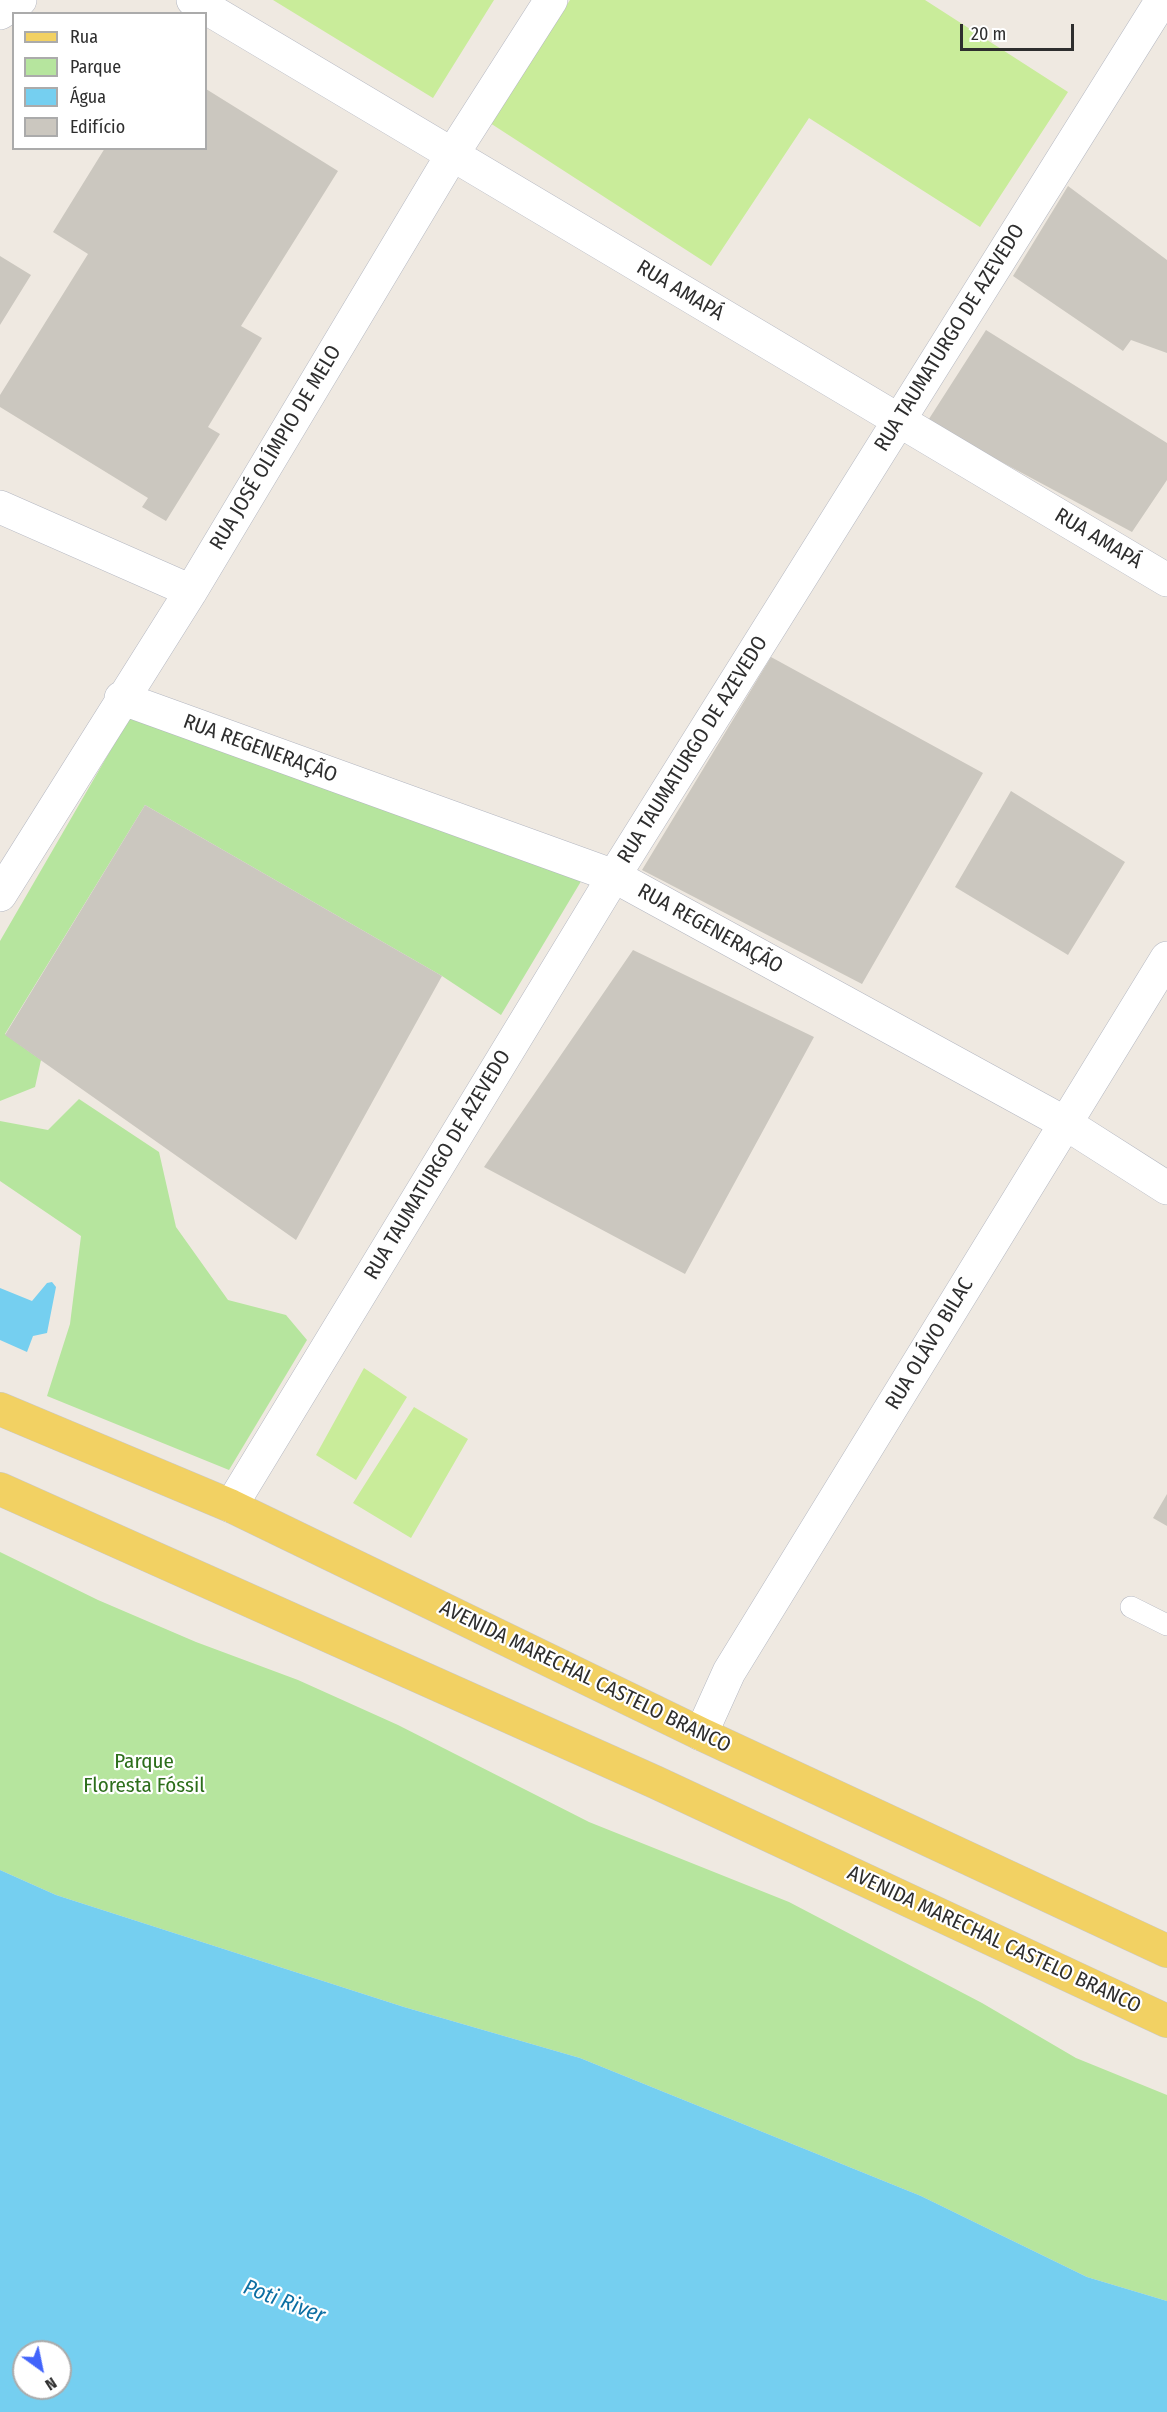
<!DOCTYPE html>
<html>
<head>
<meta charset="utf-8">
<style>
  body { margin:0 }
  #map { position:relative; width:1167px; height:2412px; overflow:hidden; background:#efe9e1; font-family:"Fira Sans Condensed",sans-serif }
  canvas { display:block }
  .legend { position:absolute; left:12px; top:12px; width:195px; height:138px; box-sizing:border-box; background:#fff; border:2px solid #ababab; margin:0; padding:8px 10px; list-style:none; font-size:18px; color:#2e2e2e }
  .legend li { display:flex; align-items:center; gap:12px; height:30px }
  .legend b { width:30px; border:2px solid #ababab }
  .north { position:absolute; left:12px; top:2340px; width:60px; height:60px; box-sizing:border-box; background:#fff; border:2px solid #ababab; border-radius:50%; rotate:147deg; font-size:16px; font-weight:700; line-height:24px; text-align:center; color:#2e2e2e }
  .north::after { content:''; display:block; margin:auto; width:21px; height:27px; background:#4264fb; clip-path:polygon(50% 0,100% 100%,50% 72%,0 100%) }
  .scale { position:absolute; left:960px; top:24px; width:114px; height:27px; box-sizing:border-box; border:3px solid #2e2e2e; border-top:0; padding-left:8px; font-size:18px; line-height:21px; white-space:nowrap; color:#2e2e2e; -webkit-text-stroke:4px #fff; paint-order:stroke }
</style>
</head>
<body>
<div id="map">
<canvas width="1167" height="2412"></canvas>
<ul class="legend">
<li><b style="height:8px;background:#f2d163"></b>Rua</li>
<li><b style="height:16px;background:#b6e59e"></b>Parque</li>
<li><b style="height:16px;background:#75cff0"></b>Água</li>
<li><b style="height:16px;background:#cbc7bf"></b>Edifício</li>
</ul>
<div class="north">N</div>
<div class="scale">20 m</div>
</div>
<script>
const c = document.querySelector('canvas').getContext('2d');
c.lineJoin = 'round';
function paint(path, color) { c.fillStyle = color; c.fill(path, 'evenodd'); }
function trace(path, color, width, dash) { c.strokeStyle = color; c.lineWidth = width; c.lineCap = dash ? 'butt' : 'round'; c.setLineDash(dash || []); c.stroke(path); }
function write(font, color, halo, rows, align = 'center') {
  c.font = font + ' "Fira Sans Condensed",sans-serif'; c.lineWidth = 4.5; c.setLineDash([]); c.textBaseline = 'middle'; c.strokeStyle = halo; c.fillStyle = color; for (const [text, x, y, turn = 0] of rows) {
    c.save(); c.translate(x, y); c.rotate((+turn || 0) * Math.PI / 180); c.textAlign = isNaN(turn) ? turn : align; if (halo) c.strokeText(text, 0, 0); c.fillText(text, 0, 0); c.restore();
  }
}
const green = new Path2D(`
  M131,715l452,163 -82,137 -59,-39 -297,-171 -140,229 36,26 -6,27 -35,14v-160z
  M79,1099l80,53 17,75 52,73 58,15 21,25 -78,130 -182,-74 23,-72 11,-88 -81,-55v-60l48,9z
  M0,1552l98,48 98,42 102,38 100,45 191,97 200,80 193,101 94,55 91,37v206l-80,-24 -166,-81 -341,-138 -176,-51 -348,-112 -56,-25z`);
const pitch = new Path2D(`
  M273,0h221l-61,98z
  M570,0h355l143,92 -88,135 -171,-109 -98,148 -221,-143z
  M364,1368l43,29 -51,83 -40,-25z
  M414,1407l54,32 -57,99 -58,-35z`);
const water = new Path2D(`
  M52,1282l4,5 -9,46 -14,3 -6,16 -27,-12v-52l32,13 15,-18z
  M0,1870l56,25 348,112 176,51 341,138 166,81 80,24v111h-1167zM24,2352h36v36h-36z`);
const building = new Path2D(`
  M206,89l132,82 -97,155 21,12 -54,89 12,7 -54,87 -24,-14 6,-9 -148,-91v-12l88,-141 -35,-22 52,-84h101z
  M1068,186l99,74v93l-36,-13 -8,11 -110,-75z
  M0,256l31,19 -31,50z
  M986,330l181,113v37l-35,52 -205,-110z
  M771,657l212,116 -121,211 -220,-114z
  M1011,791l114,71 -57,93 -113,-68z
  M145,805l297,171 -146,264 -291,-205z
  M633,950l181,87 -129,237 -201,-107z
  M1167,1494v32l-14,-8z`);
const lane = new Path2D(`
  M1131,1607l36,18`);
const street = new Path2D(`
  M193,0l974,580
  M0,13l20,-13
  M0,507l191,84
  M121,698l493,178 451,247 102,65
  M0,895l191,-304 261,-436 99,-155
  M231,1506l383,-630 548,-876`);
const secondary = new Path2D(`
  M701,1734l28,-62 438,-714`);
const primary = new Path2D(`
  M0,1409l231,97 470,228 466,217
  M0,1489l655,293 512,239`);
const streetNames = [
  ["RUA AMAPÁ",680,291,31],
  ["RUA TAUMATURGO DE AZEVEDO",950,338,-58],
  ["RUA JOSÉ OLÍMPIO DE MELO",276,448,-59],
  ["RUA AMAPÁ",1098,539,31],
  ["RUA REGENERAÇÃO",260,749,20],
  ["RUA TAUMATURGO DE AZEVEDO",693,750,-58],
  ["RUA REGENERAÇÃO",710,929,29],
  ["RUA TAUMATURGO DE AZEVEDO",438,1165,-59],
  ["RUA OLÁVO BILAC",930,1344,-59],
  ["AVENIDA MARECHAL CASTELO BRANCO",585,1677,26],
  ["AVENIDA MARECHAL CASTELO BRANCO",994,1940,25]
];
const parkNames = [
  ["Parque",144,1762],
  ["Floresta Fóssil",144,1786]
];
const waterNames = [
  ["Poti River",284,2302,21]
];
paint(green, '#b6e59e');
paint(pitch, '#c9ec9a');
paint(water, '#75cff0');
paint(building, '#cbc7bf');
trace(lane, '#b4b7c1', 22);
trace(street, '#b4b7c1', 34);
trace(secondary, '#b4b7c1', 34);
trace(primary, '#c9c9c9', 34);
trace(lane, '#fff', 21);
trace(street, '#fff', 33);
trace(secondary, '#fff', 33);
trace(primary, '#f2d163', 33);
write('21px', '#2e2e2e', '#fff', streetNames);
write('21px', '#2c6e1b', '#fff', parkNames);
write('italic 22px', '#0d6fa3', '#fff', waterNames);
</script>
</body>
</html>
